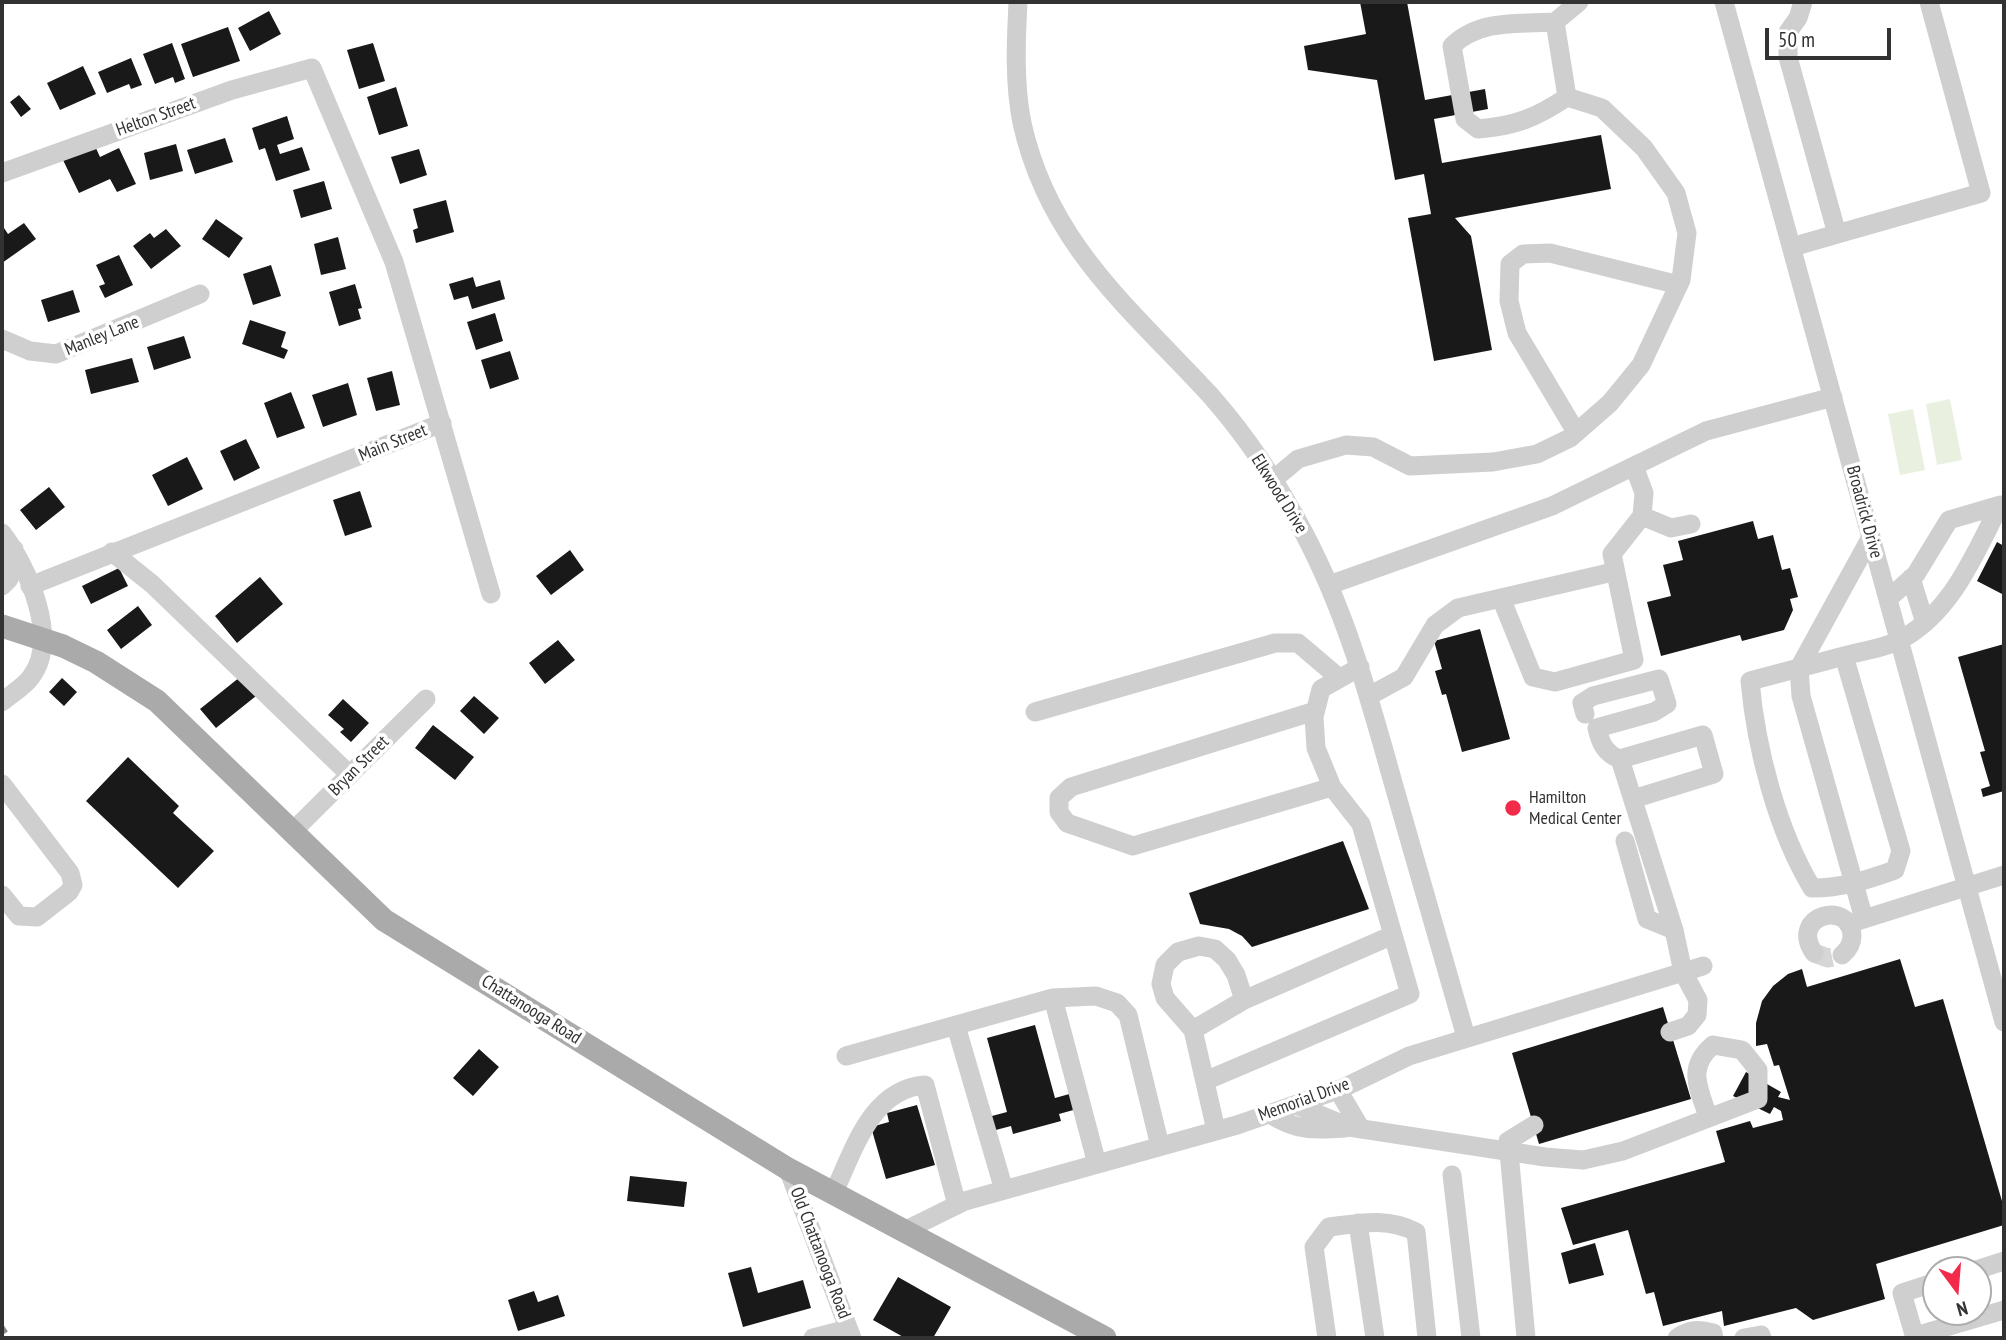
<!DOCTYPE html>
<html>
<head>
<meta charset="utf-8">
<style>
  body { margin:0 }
  #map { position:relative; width:2006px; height:1340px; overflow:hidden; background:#fff; font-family:"PT Sans Narrow",sans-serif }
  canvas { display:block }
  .frame { position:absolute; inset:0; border:4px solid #323232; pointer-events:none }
  .north { position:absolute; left:1922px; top:1256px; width:70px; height:70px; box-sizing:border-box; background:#fff; border:2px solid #adadad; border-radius:50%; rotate:164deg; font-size:19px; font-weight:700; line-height:28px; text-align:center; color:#323232 }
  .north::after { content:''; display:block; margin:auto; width:24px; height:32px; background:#f32b4b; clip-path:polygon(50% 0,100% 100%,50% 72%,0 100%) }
  .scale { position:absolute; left:1765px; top:28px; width:126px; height:32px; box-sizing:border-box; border:4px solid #323232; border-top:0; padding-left:9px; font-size:21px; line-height:24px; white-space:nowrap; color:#323232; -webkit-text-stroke:5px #fff; paint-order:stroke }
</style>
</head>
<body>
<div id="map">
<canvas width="2006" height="1340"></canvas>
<div class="frame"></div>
<div class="north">N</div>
<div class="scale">50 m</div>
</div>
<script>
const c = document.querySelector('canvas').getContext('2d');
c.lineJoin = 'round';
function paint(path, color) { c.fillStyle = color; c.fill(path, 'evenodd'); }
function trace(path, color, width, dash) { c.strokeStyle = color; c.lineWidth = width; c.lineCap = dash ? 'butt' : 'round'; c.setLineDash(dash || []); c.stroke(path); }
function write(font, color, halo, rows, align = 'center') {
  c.font = font + ' "PT Sans Narrow",sans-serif'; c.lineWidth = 7; c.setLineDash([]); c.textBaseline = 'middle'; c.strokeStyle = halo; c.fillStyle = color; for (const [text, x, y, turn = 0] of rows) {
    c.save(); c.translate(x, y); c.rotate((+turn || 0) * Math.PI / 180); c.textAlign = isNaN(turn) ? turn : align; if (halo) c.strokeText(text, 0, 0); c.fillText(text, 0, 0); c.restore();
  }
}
const green = new Path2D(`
  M1950,399l12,61 -25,5 -11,-61z
  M1913,409l12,61 -25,5 -12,-61z`);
const building = new Path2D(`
  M1360,2h47l18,98 60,-11 3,20 -54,10 8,44 159,-28 10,54 -156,29 16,18 21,114 -58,11 -26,-143 23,-4 -7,-40 -29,6 -18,-100 -69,-10 -4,-24 62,-12z
  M269,11l12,23 -31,17 -12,-23z
  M228,27l12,34 -47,16 -12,-33z
  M172,43l13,36 -10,4 -2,-6 -18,7 -12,-30z
  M373,43l12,38 -26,8 -12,-39z
  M131,58l11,27 -11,4 -2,-5 -22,9 -9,-21z
  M83,66l13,28 -36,16 -13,-27z
  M396,87l12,39 -29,9 -12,-38z
  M19,95l12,14 -10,8 -11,-15z
  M287,116l7,23 -17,6 3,9 22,-7 8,23 -34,11 -11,-33 -6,2 -7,-22z
  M225,138l8,24 -38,12 -8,-24z
  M176,144l7,27 -33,9 -6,-27z
  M95,146l5,11 19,-9 17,36 -19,8 -7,-13 -31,14 -16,-33z
  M419,149l8,26 -27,9 -9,-27z
  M324,181l8,28 -31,9 -8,-28z
  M446,200l8,32 -38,11 -3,-13 5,-2 -5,-19z
  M216,219l27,19 -14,20 -27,-19z
  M24,223l12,16 -34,24v-38l6,9z
  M166,229l15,17 -30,23 -18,-23 17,-13 4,5z
  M338,237l8,32 -25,6 -7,-31z
  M119,255l14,30 -28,13 -6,-12 6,-2 -9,-19z
  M271,265l10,31 -28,9 -10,-31z
  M473,277l3,10 24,-7 5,19 -33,10 -4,-13 -14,4 -5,-16z
  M355,284l7,24 -4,1 3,10 -22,7 -10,-34z
  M73,290l7,22 -32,10 -7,-22z
  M495,313l8,28 -27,9 -9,-28z
  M250,320l36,12 -5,15 7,3 -4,9 -42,-15z
  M184,336l7,22 -37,12 -7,-23z
  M510,351l9,28 -29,10 -9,-29z
  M132,358l7,24 -48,12 -6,-24z
  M392,371l8,34 -24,6 -9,-33z
  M348,383l9,32 -34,12 -11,-32z
  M291,392l14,36 -28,10 -13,-35z
  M246,439l14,29 -26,13 -14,-30z
  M187,457l16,32 -35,17 -16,-31z
  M49,487l16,20 -29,23 -16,-20z
  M360,491l12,36 -27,9 -12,-36z
  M1753,521l5,18 15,-4 9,35 8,-2 8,29 -8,2 3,11 -9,20 -42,11 -2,-6 -79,21 -14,-54 24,-6 -8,-31 20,-5 -5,-19z
  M1997,542l7,4v49l-27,-14z
  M570,550l14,20 -33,25 -15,-19z
  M119,568l9,18 -37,18 -9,-18z
  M260,577l23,27 -46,39 -22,-27z
  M138,606l14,19 -31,24 -14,-19z
  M1480,629l30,110 -48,13 -16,-58 -4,1 -7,-24 7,-2 -8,-28z
  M558,640l17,20 -30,24 -16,-21z
  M2004,644v147l-21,6 -2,-8 9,-3 -10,-34 5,-1 -27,-94z
  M240,677l16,19 -40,32 -16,-19z
  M62,678l15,14 -13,14 -15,-14z
  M474,696l25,22 -15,16 -24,-23z
  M343,699l26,24 -18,19 -11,-10 4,-3 -16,-14z
  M433,725l41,32 -19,23 -40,-32z
  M128,757l51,49 -6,7 41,38 -36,37 -92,-87z
  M1343,841l26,68 -117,38 -10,-11 -13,-7 -29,-5 -11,-31z
  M1900,959l15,48 28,-8 61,209v17l-128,39 9,35 -72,21 -17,-12 -72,18 -2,-15 -59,15 -9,-34 -8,2 -18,-64 -55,15 -12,-37 164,-46 -9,-31 34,-10 3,7 30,-8 -2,-9 -7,-4 -4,7 -37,-18 13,-24 35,20 -3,5 12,3 -11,-35 -5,1 -7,-22 -11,2v-23l6,-22 11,-15 15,-12 14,-5 5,18z
  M1663,1007l28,92 -152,45 -27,-91z
  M1035,1025l20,73 18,-5 4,16 -18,5 2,7 -48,13 -2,-8 -19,5 -4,-14 19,-5 -20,-74z
  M479,1049l20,18 -26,29 -20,-18z
  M917,1105l18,60 -49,14 -15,-52 18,-5 -2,-9z
  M630,1176l57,6 -3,25 -57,-6z
  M1595,1243l9,32 -35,9 -8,-31z
  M751,1267l7,26 45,-13 8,28 -68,19 -15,-54z
  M898,1277l53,30 -18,31h-28l-32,-18z
  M534,1291l4,11 20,-7 7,21 -47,15 -10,-31z`);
const minorTunnel = new Path2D(`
  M1814,953l14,5 14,-3`);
const minor = new Path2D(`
  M1018,2c-2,40 -4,81 4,121 27,122 110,187 189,273 36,41 69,91 94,139 42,80 65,165 89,251 24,84 48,168 72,251
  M1724,2l280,1020
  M1555,22c-36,2 -76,-3 -103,24l13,73 13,10c37,-3 58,-11 89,-32
  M2,173l230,-83 80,-22 82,194 97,332
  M1837,234l144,-41 -52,-191
  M1792,247l45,-13 -49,-177v-25l10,-14 5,-16
  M2,339l28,12 26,3 144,-60
  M1576,432l-59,-99 -8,-32 1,-37 13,-10 27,-1 129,32
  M1273,480l25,-21 48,-14 27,2 37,19 83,-4 44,-8 33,-16 40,-35 31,-38 40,-85 6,-47 -11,-40 -32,-45 -42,-40 -35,-11 -12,-75 24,-20
  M1642,516l29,12 20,-4
  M2,533c26,34 58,106 29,144 -7,10 -20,17 -29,25
  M112,552l40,32 198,191
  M1911,578l14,45
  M1329,585l223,-79 82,-40
  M2,586l7,-7 5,-30
  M30,586l412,-163
  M1501,598l32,79 22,5 79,-22 -22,-106 30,-38 2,-23 -10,-27 72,-35 127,-34
  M1844,656c18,-5 42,-8 58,-17 51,-29 72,-84 98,-134l-51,15 -33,54 -28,25
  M1369,696l35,-19 31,-52 23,-17 155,-36
  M1315,711l-244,76 -12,11v14l8,11 66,23 199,-59
  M1035,712l240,-69h23l40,34
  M1585,714l-3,-11 11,-7 66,-17 8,25 -13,8 -57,16c3,14 8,26 23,31l83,-24 11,39 -81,25
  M1620,759l54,171 9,42 15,28 -1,15 -9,11 -18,6
  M2,784l68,89 3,12 -4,7 -32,25 -18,-1 -17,-21
  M292,832l134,-133
  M1625,841l22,78 27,11
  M1864,919l-63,-223 -2,-28 45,-12 57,195 -6,19c-28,10 -53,18 -83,18 -35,-58 -56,-140 -62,-207l49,-13 72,-131
  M1848,924l156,-49
  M1814,953c-26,-38 37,-54 38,-17 0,8 -4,14 -10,19
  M1053,998l44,166
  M1244,1000l149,-65
  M956,1026l48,164
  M1193,1030l51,-30 -8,-25 -9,-15 -12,-11 -16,-3 -21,6 -13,13 -4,19 4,14 28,32 23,100
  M846,1056l207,-58 43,-2 21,7 11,12 32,131
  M1205,1081l205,-87 -49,-170 -29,-37 -16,-39 -2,-31 7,-28 39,-22
  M1338,1090l23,39
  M1296,1105l53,22 196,30 38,3 40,-9 135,-52v-29l-16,-20 -29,-5c-27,23 -14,43 -5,72
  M1270,1114c26,17 44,16 75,14
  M788,1169l64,169
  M1452,1175l19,163
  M834,1192c20,-42 37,-103 91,-107l32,120
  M1358,1223l17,115
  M904,1231l61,-30 272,-76 106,-37 66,-32 294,-90
  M1976,1270l28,-9
  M1915,1336l89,-26
  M813,1338l35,-9
  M1327,1338l-13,-91 15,-20c31,-4 59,-10 87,5l11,106
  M1526,1338l-18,-197 26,-16
  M1677,1338c12,-9 22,-9 36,-5l1,5
  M1744,1338l17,-3 1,3
  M1915,1338l-13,-45 34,-11`);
const major = new Path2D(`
  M2,626l61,20 33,16 61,39 227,219 404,249 317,169`);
const rail = new Path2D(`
  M2,1327l7,11`);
const markers = [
  [1513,808,9,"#f32b4b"]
];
const streetNames = [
  ["Helton Street",156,117,-20],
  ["Manley Lane",102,336,-22],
  ["Main Street",393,443,-22],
  ["Elkwood Drive",1279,494,58],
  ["Broadrick Drive",1864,512,75],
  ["Bryan Street",359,766,-45],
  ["Chattanooga Road",531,1010,32],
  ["Memorial Drive",1304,1100,-20],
  ["Old Chattanooga Road",820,1253,69]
];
const poiNames = [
  ["Hamilton",1529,798],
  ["Medical Center",1529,819]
];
paint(green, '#eaf0e0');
paint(building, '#191919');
trace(minorTunnel, '#d6d6d6', 19, [19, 10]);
trace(minor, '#cfcfcf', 19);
trace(major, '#aaa', 23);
trace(rail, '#878787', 5, [7, 5]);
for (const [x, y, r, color] of markers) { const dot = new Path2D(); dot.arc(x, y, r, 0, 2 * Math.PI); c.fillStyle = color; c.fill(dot); trace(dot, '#fff', 2.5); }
write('18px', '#323232', '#fff', streetNames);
write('18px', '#323232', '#fff', poiNames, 'left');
</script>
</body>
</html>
